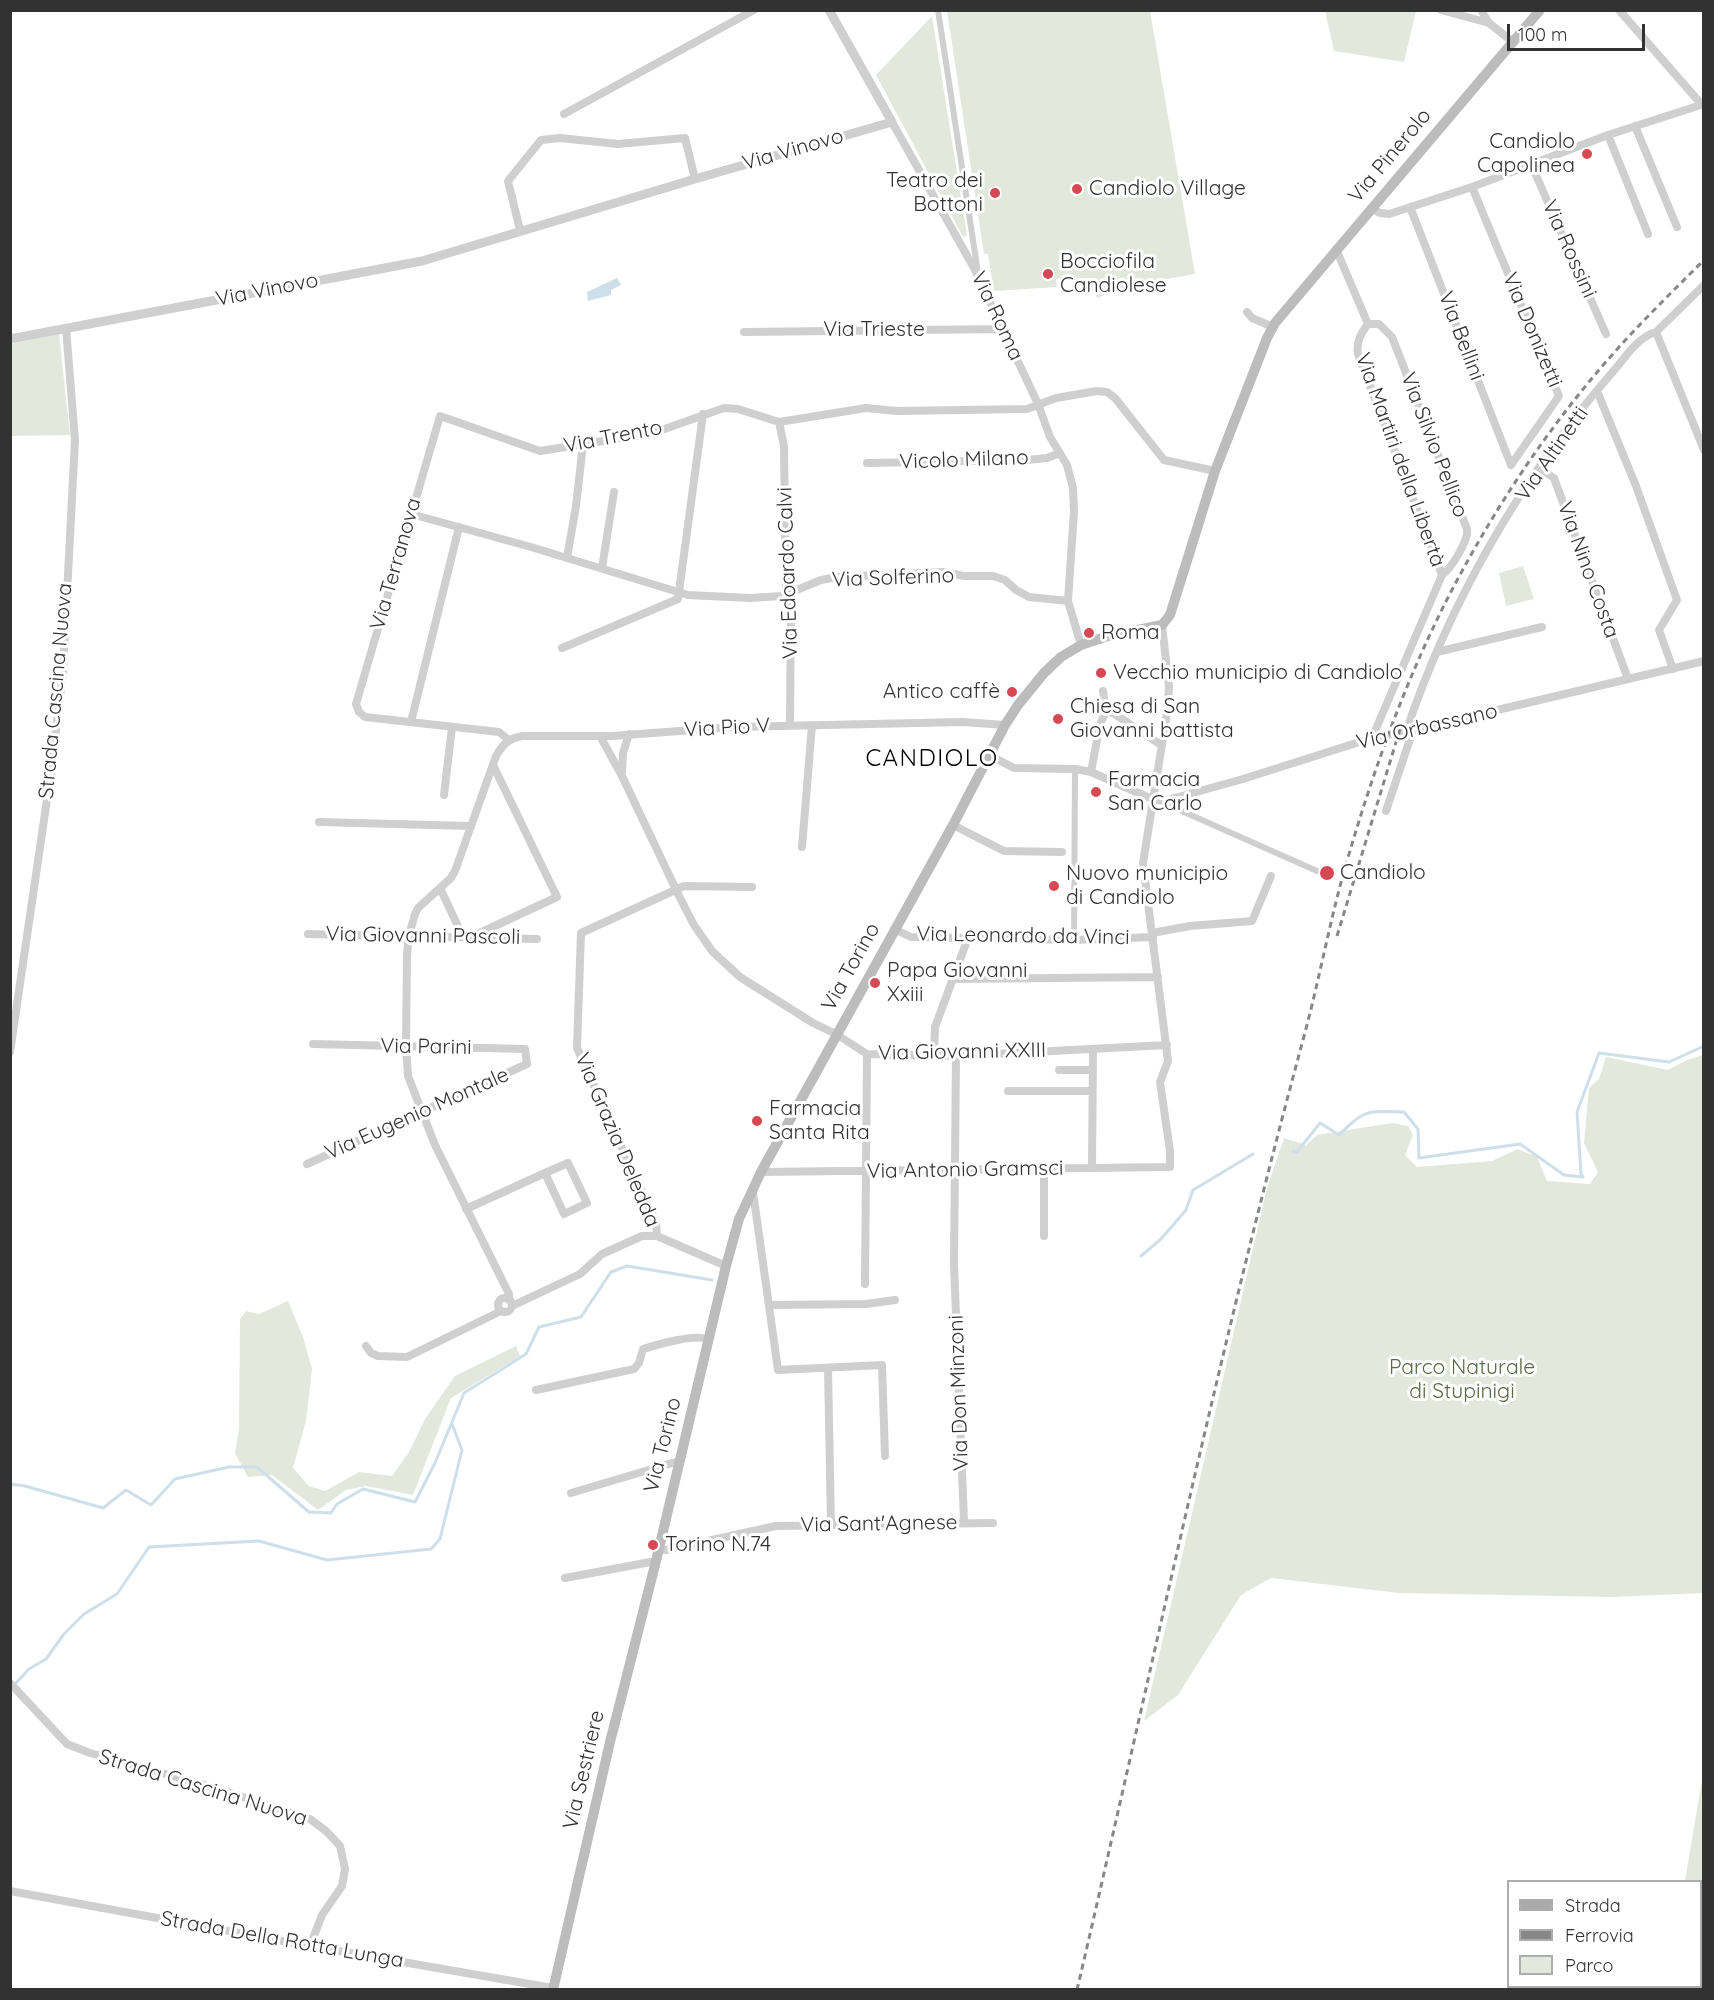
<!DOCTYPE html>
<html>
<head>
<meta charset="utf-8">
<style>
  body { margin:0 }
  #map { position:relative; width:1714px; height:2000px; overflow:hidden; background:#fff; font-family:Quicksand,sans-serif }
  canvas { display:block }
  .frame { position:absolute; inset:0; border:12px solid #323232; pointer-events:none }
  .legend { position:absolute; left:1507px; top:1880px; width:195px; height:108px; box-sizing:border-box; background:#fff; border:2px solid #adadad; margin:0; padding:8px 10px; list-style:none; font-size:18px; color:#323232 }
  .legend li { display:flex; align-items:center; gap:12px; height:30px }
  .legend b { width:30px; border:2px solid #adadad }
  .scale { position:absolute; left:1507px; top:24px; width:138px; height:27px; box-sizing:border-box; border:3px solid #323232; border-top:0; padding-left:8px; font-size:18px; line-height:21px; white-space:nowrap; color:#323232; -webkit-text-stroke:4px #fff; paint-order:stroke }
</style>
</head>
<body>
<div id="map">
<canvas width="1714" height="2000"></canvas>
<div class="frame"></div>
<ul class="legend">
<li><b style="height:8px;background:#aaa"></b>Strada</li>
<li><b style="height:8px;background:#878787"></b>Ferrovia</li>
<li><b style="height:16px;background:#e3e8dd"></b>Parco</li>
</ul>
<div class="scale">100 m</div>
</div>
<script>
const c = document.querySelector('canvas').getContext('2d');
c.lineJoin = 'round';
function paint(path, color) { c.fillStyle = color; c.fill(path, 'evenodd'); }
function trace(path, color, width, dash) { c.strokeStyle = color; c.lineWidth = width; c.lineCap = dash ? 'butt' : 'round'; c.setLineDash(dash || []); c.stroke(path); }
function write(font, color, halo, rows, align = 'center') {
  c.font = font + ' Quicksand,sans-serif'; c.lineWidth = 6; c.setLineDash([]); c.textBaseline = 'middle'; c.strokeStyle = halo; c.fillStyle = color; for (const [text, x, y, turn = 0] of rows) {
    c.save(); c.translate(x, y); c.rotate((+turn || 0) * Math.PI / 180); c.textAlign = isNaN(turn) ? turn : align; if (halo) c.strokeText(text, 0, 0); c.fillText(text, 0, 0); c.restore();
  }
}
const green = new Path2D(`
  M947,11h203l45,263 -67,12 -31,12 -3,-7 -34,-13 -4,1 1,8 -63,4 -6,-37h-4z
  M1325,11h91l-12,51 -70,-11z
  M932,16l35,219 -4,2 -87,-162z
  M59,334l11,101 -59,1 -1,-92z
  M1523,566l11,33 -28,7 -7,-33z
  M1703,1055v538l-90,4 -214,-4 -128,-15 -30,17 -63,100 -34,26 123,-533 17,-50 22,7 11,-10 75,-12 16,3 5,9 -8,20 12,12 75,-6 26,-12 19,8 10,24 43,3 8,-12 -14,-29 5,-55 10,-9 7,-22 62,13 19,-10z
  M288,1301l15,36 9,32 -6,52 -13,47 16,18 16,5 34,-19 33,4 17,-24 16,-33 30,-43 61,-30 4,10 -69,42 -38,97 -47,-9 -20,4 -28,20 -46,-35 -24,2 -13,-24 4,-24 1,-110 6,-8 13,3z
  M1703,1774v215l-36,1 1,-3 32,-1v-104l-15,-1z`);
const water = new Path2D(`
  M617,278l4,7 -10,5v5l-23,6 -1,-9z`);
const stream = new Path2D(`
  M1293,1151l4,1 23,-29 19,12c26,-27 30,-24 65,-23l14,17 1,29 101,-14 44,31 19,2 -2,-3 -4,-62 22,-59 70,9 35,-16
  M1141,1256l20,-17 25,-29 7,-20 60,-36
  M10,1484l15,2 78,22 23,-18 25,15 24,-26 54,-12h28l52,45 22,1 6,-9 26,-15 52,13 20,-39 29,-70 62,-39 13,-27 42,-10 30,-45 16,-6 85,14
  M14,1685l15,-16 17,-10 18,-25 20,-20 33,-20 32,-47 110,-6 68,19 104,-11 9,-10 22,-89 -10,-26`);
const pedestrian = new Path2D(`
  M938,10l40,263
  M1164,801l2,3 151,67
  M1074,940l1,-171`);
const minor = new Path2D(`
  M1441,10l48,13
  M1481,10l8,13 24,19
  M1619,10l83,95
  M564,114l190,-104
  M892,122l82,146 64,136 12,33 17,28 6,23 1,23 -6,90 13,44
  M1635,126l42,101
  M1608,135l40,99
  M1531,164l75,170
  M1472,187l87,209 -48,69
  M1410,207l101,258
  M1371,208l9,5 9,1 83,-27 136,-52 96,-31
  M520,230l-12,-49 33,-41 19,-2 58,6 67,-6 10,41
  M1336,249l32,75
  M1247,312l5,6 21,9
  M1368,324c-7,9 -12,18 -10,30l84,221 -70,163
  M1368,324h11l13,13 75,192c2,11 -16,40 -25,46
  M744,332l259,-3
  M1656,332l48,118
  M1597,391l39,95 41,114 -18,30 14,39
  M779,422l5,24 2,144 5,9 -1,126
  M867,463l160,-3 20,-2 13,-5
  M1539,468l15,10 74,201
  M411,514l120,33 157,48 62,3 32,-2 39,-16 16,-3 106,-5 21,4h29l12,4 11,10 13,7 39,4
  M567,558l9,-52 7,-62
  M602,568l12,-76
  M562,648l116,-49 25,-185
  M1437,652l105,-25
  M1106,712l7,1 48,32
  M411,722l48,-195
  M1406,732c43,-129 115,-254 204,-357 13,-14 27,-38 46,-43l48,-47
  M600,736l22,40 58,122 14,27 18,26 28,26 73,46 23,11 31,20 89,2 211,-11
  M509,740l-10,-8 -134,-15 -6,-5 -3,-8 84,-288 100,35 113,-18 71,-25 14,1 41,13 87,-14 31,3 130,-2 29,-11 41,-7 10,1 8,6 49,62 51,11
  M989,755l25,13 61,1 16,3 61,27 12,2 79,-22 129,-41 41,-8 291,-69
  M622,771l1,-18 6,-19
  M1091,772l9,-48 6,-12 -3,-21
  M444,795l8,-68
  M1386,811l27,-81
  M319,822l151,4
  M953,825l51,26 58,1
  M802,847l10,-122
  M440,888l23,49
  M894,929l17,8 163,3 79,-3
  M1152,933l38,-7 62,-5 19,-45
  M308,934l229,5
  M471,937l86,-40 -64,-132
  M952,979l206,-2
  M10,1052l41,-280 12,-101 12,-231 -9,-112
  M934,1055l1,-28 33,-89
  M956,1056l-2,208 10,258
  M1059,1070h34
  M1008,1091h84
  M568,1163l19,40 -23,11 -19,-41z
  M307,1164l220,-100 -2,-15 -212,-5
  M1092,1168l1,-119
  M1044,1169v67
  M761,1172l409,-5v-16l-10,-69 8,-21 -25,-198 24,-150 2,-26 -7,-62
  M753,1192l25,178 104,-5 3,91
  M466,1209l79,-36
  M657,1236l-1,-13 -79,-175 4,-115 103,-47 68,1
  M865,1284l2,-230
  M498 1305a7 7 0 1 1 14 0a7 7 0 1 1-14 0Z
  M509,1300v-6l-74,-149 -27,-69 -2,-30 1,-92 2,-19 6,-21 3,-6 33,-30 4,-7 41,-115c7,-12 13,-18 27,-20h89l122,-9 229,-5 42,3
  M769,1305l97,-1 29,-4
  M512,1306l68,-32 22,-20 40,-18h15l69,30
  M366,1346l5,7 7,3 29,1 90,-44 3,-3
  M828,1368l3,156
  M536,1390l98,-21 5,-6 4,-14c17,-5 50,-15 66,-10
  M571,1493l108,-32
  M659,1549l7,1 110,-24 217,-3
  M565,1578l91,-17
  M10,1683l57,61 23,9 122,34 98,32 16,12 14,15 5,23 -3,17 -20,29 -12,31
  M10,1891l300,55 243,42`);
const tertiary = new Path2D(`
  M10,339l412,-78 273,-82 197,-57 -63,-112`);
const secondary = new Path2D(`
  M553,1990l57,-248 46,-181 70,-295 13,-47 22,-47 192,-347 52,-100 13,-20 26,-32 17,-16 20,-12 27,-9 54,-11 8,-10 45,-144 52,-133 8,-15 265,-313`);
const primary = new Path2D(`
  M1700,1906l4,-18
  M1686,1990v-4`);
const rail = new Path2D(`
  M1337,936l63,-207
  M1077,1990c74,-317 141,-636 226,-950 15,-55 25,-110 40,-165 28,-99 63,-198 111,-289 44,-83 96,-161 158,-231 29,-33 61,-64 92,-95`);
const markers = [
  [1587,154,6,"#d54955"],
  [1077,189,6,"#d54955"],
  [995,193,6,"#d54955"],
  [1048,274,6,"#d54955"],
  [1089,633,6,"#d54955"],
  [1101,673,6,"#d54955"],
  [1012,692,6,"#d54955"],
  [1058,719,6,"#d54955"],
  [1096,792,6,"#d54955"],
  [1327,873,8,"#d54955"],
  [1054,886,6,"#d54955"],
  [875,983,6,"#d54955"],
  [757,1121,6,"#d54955"],
  [653,1545,6,"#d54955"]
];
const poiNames = [
  ["Candiolo",1575,142,"right"],
  ["Capolinea",1575,166,"right"],
  ["Teatro dei",983,181,"right"],
  ["Bottoni",983,205,"right"],
  ["Candiolo Village",1089,189],
  ["Bocciofila",1060,262],
  ["Candiolese",1060,286],
  ["Roma",1101,633],
  ["Vecchio municipio di Candiolo",1113,673],
  ["Antico caffè",1000,692,"right"],
  ["Chiesa di San",1070,707],
  ["Giovanni battista",1070,731],
  ["Farmacia",1108,780],
  ["San Carlo",1108,804],
  ["Candiolo",1340,873],
  ["Nuovo municipio",1066,874],
  ["di Candiolo",1066,898],
  ["Papa Giovanni",887,971],
  ["Xxiii",887,995],
  ["Farmacia",769,1109],
  ["Santa Rita",769,1133],
  ["Torino N.74",665,1545]
];
const streetNames = [
  ["Via Vinovo",793,150,-16],
  ["Via Pinerolo",1390,156,-50],
  ["Via Rossini",1569,249,66],
  ["Via Vinovo",267,290,-11],
  ["Via Roma",997,316,65],
  ["Via Trieste",874,330],
  ["Via Donizetti",1532,330,67],
  ["Via Bellini",1461,336,69],
  ["Via Trento",613,437,-11],
  ["Via Silvio Pellico",1434,445,69],
  ["Via Altinetti",1552,454,-55],
  ["Vicolo Milano",964,460,-2],
  ["Via Martiri della Libertà",1400,460,70],
  ["Via Terranova",396,564,-74],
  ["Via Nino Costa",1588,570,70],
  ["Via Edoardo Calvi",788,573,-92],
  ["Via Solferino",893,578,-2],
  ["Strada Cascina Nuova",56,691,-85],
  ["Via Orbassano",1427,727,-13],
  ["Via Pio V",727,728,-3],
  ["Via Giovanni Pascoli",423,936,1],
  ["Via Leonardo da Vinci",1023,936,1],
  ["Via Torino",851,967,-61],
  ["Via Parini",426,1047,1],
  ["Via Giovanni XXIII",962,1052,-1],
  ["Via Eugenio Montale",417,1114,-24],
  ["Via Grazia Deledda",617,1140,67],
  ["Via Antonio Gramsci",965,1170,-1],
  ["Via Don Minzoni",959,1393,-92],
  ["Via Torino",663,1445,-76],
  ["Via Sant'Agnese",879,1524,-1],
  ["Via Sestriere",584,1770,-77],
  ["Strada Cascina Nuova",203,1788,17],
  ["Strada Della Rotta Lunga",282,1940,10]
];
const parkNames = [
  ["Parco Naturale",1462,1368],
  ["di Stupinigi",1462,1392]
];
const quarterNames = [
  ["CANDIOLO",932,759]
];
paint(green, '#e3e8dd');
paint(water, '#cedfe9');
trace(stream, '#cedfe9', 3);
trace(pedestrian, '#cfcfcf', 6);
trace(minor, '#cfcfcf', 8);
trace(tertiary, '#cfcfcf', 9);
trace(secondary, '#bcbcbc', 10);
trace(primary, '#aaa', 12);
trace(rail, '#878787', 3, [6, 4.5]);
for (const [x, y, r, color] of markers) { const dot = new Path2D(); dot.arc(x, y, r, 0, 2 * Math.PI); c.fillStyle = color; c.fill(dot); trace(dot, '#fff', 2); }
write('21px', '#323232', '#fff', poiNames, 'left');
write('21px', '#323232', '#fff', streetNames);
write('21px', '#566b43', '#fff', parkNames);
c.letterSpacing = '1.5px';
write('24px', '#000', '#fff', quarterNames);
c.letterSpacing = '0px';
</script>
</body>
</html>
